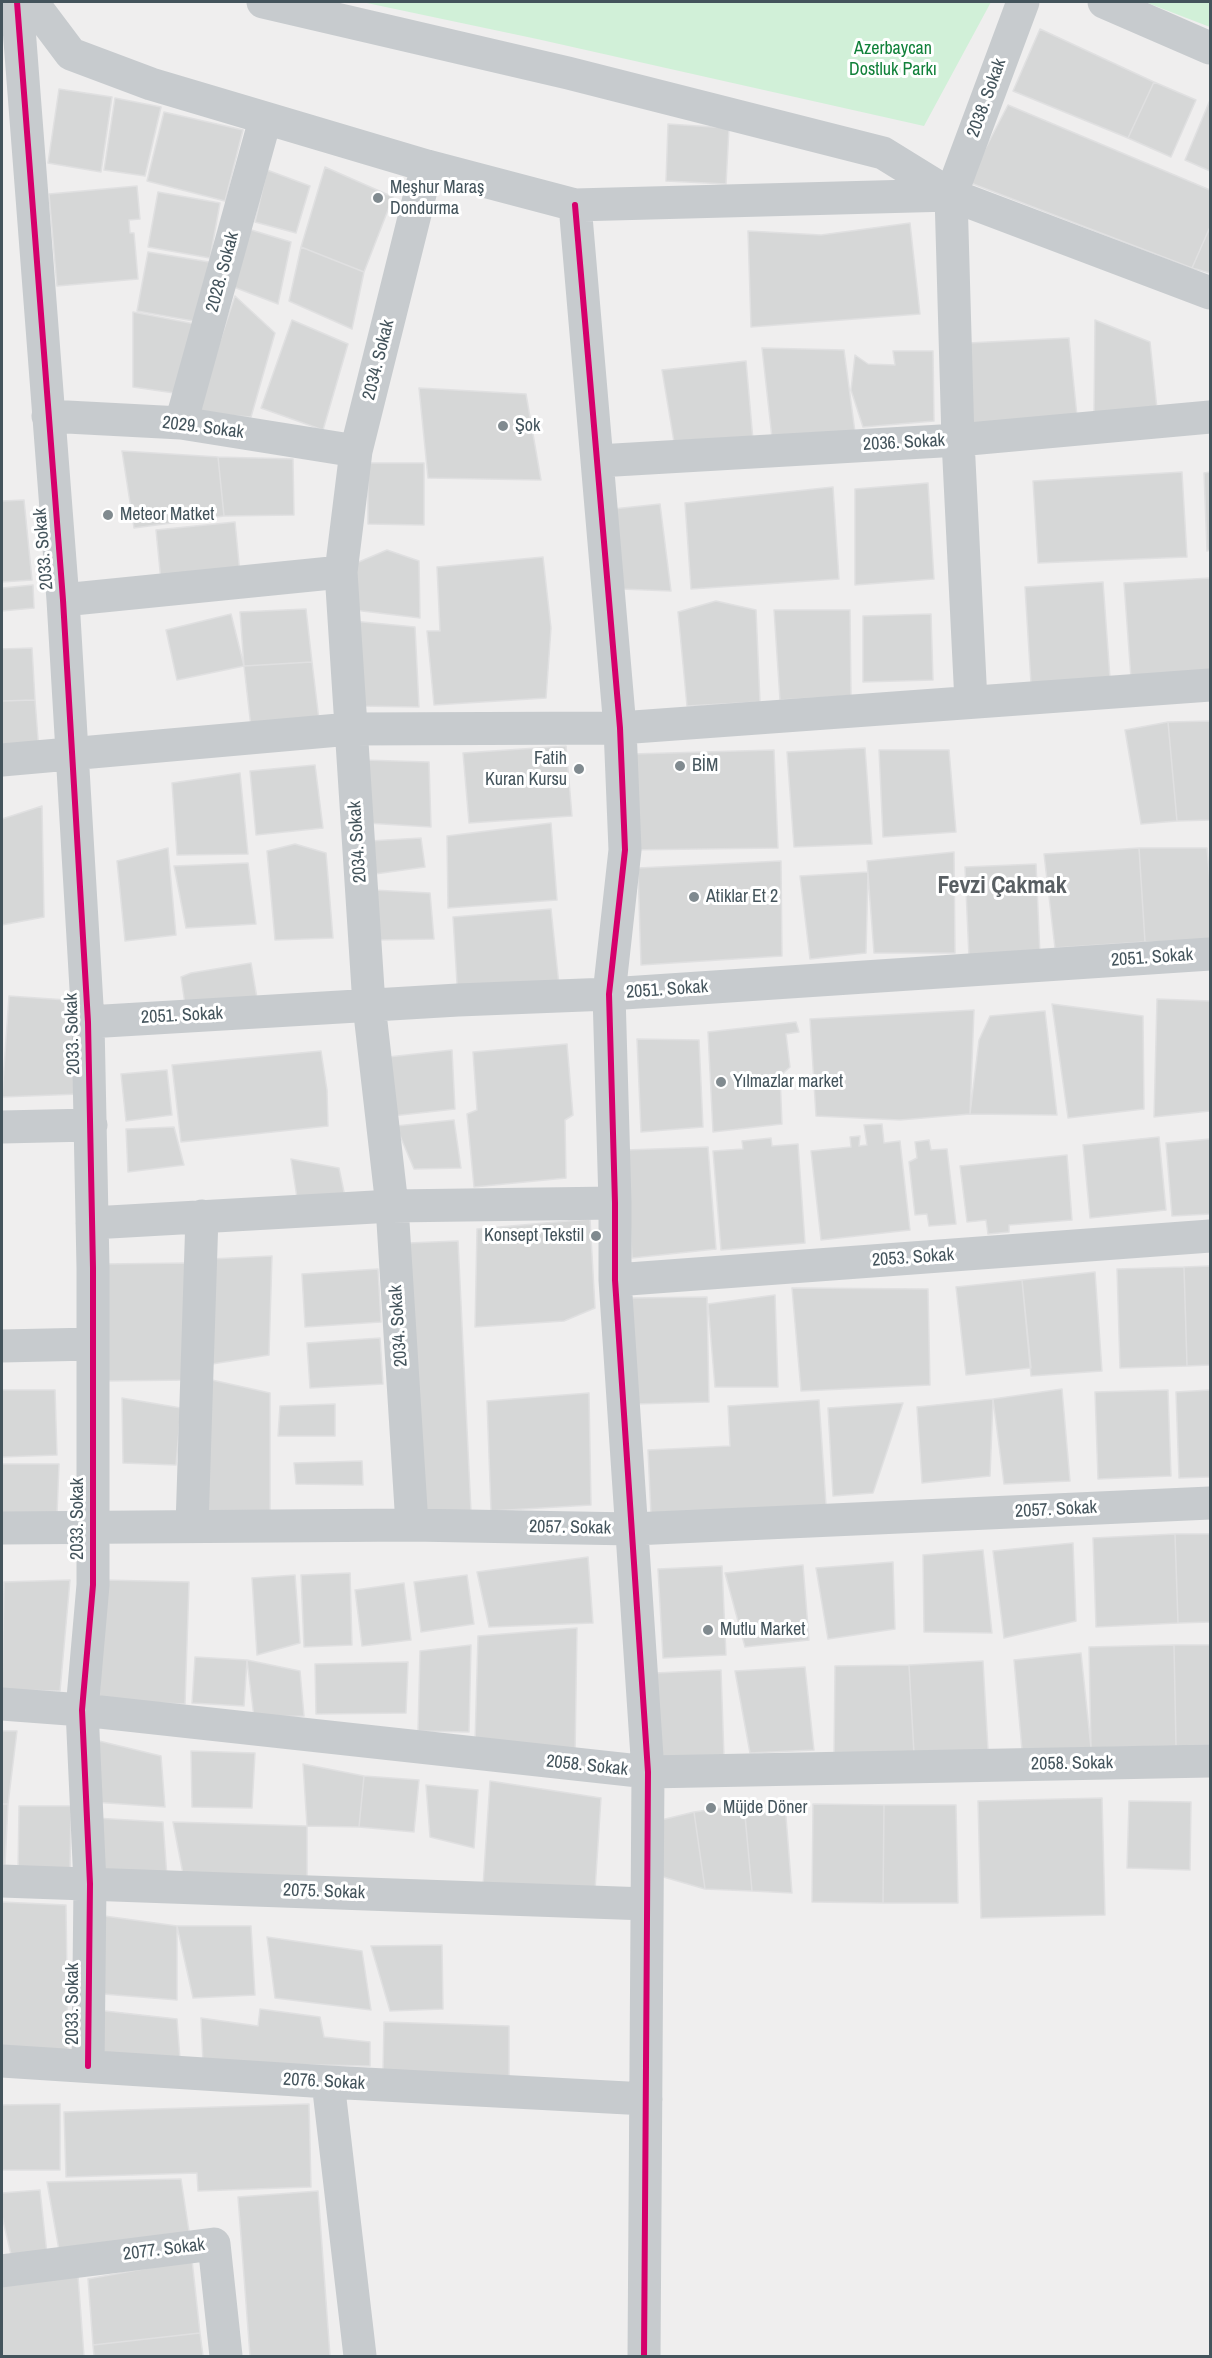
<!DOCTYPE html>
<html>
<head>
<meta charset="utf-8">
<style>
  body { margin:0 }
  #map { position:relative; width:1212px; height:2358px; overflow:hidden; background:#efeeee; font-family:"Archivo Narrow",sans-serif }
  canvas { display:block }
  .frame { position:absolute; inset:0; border:3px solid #44545c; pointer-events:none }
</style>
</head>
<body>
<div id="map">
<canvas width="1212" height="2358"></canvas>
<div class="frame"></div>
</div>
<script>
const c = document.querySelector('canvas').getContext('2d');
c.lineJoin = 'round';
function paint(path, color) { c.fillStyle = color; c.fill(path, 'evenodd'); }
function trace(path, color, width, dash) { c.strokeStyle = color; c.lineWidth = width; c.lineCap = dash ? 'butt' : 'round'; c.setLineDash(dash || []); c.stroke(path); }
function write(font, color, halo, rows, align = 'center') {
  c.font = font + ' "Archivo Narrow",sans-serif'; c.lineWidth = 6; c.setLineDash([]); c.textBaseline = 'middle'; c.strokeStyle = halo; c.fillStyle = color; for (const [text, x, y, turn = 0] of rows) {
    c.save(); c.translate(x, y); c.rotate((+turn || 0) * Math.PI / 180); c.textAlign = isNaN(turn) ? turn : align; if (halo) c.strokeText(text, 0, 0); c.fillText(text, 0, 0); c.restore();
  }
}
const green = new Path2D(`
  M362,2h629l-67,124 -387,-87z
  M1145,2h65v25z`);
const building = new Path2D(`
  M1040,29l114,53 -26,56 -115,-47z
  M1154,82l42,18 -25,57 -43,-19z
  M59,89l53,8 -11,75 -53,-9z
  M115,98l46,9 -16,69 -41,-6z
  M1210,100v71l-25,-11z
  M1008,105l202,85v37l-18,41 -224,-86z
  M164,112l79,18 -18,71 -78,-20z
  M668,124l61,4 -3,56 -60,-3z
  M325,167l68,30 -29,75 -63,-25z
  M267,170l43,16 -14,47 -41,-11z
  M137,186l3,33 -11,1 1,13h4l4,46 -81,7 -8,-92z
  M158,192l62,11 -10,55 -62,-11z
  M910,223l10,91 -169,13 -3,-96 73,4z
  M1210,227v46l-18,-5z
  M248,229l43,13 -13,62 -47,-18z
  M301,247l63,25 -12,57 -63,-28z
  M148,252l61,10 -10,60 -62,-11z
  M235,296l40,37 -24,84 -55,-4z
  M133,312l62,12 -14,70 -48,-7z
  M292,320l56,24 -25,86 -62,-22z
  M1095,320l55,22 7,67 -63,5z
  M1069,338l8,78 -106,10 -3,-83z
  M762,348l82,2 11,82 -83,6z
  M893,351h40l1,70 -71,6 -12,-37 4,-35 13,9 27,1z
  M746,361l7,79 -78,8 -13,-78z
  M419,388l107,6 15,86 -113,-2z
  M122,451l96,6 6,59 -90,12z
  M218,457l75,2 1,56 -70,1z
  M368,463h56v62l-56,-1z
  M1182,472l5,85 -149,6 -5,-82z
  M1210,472v78l-3,1 -3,-78z
  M928,483l6,96 -79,6v-96z
  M833,487l6,92 -148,10 -6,-86z
  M24,500l8,80 -30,2v-81z
  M660,504l11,87 -50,-2 -8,-80z
  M235,522l5,52 -79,7 -5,-51z
  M387,550l32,11 1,57 -66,-8v-46z
  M543,557l8,71 -5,70 -112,7 -7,-74h13l-3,-64z
  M1210,578v94l-79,6 -7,-95z
  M1103,582l7,96 -79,6 -6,-97z
  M33,585l1,23 -32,3v-23z
  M716,601l40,9 4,92 -73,4 -9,-94z
  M306,609l6,53 -68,4 -4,-54z
  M774,610h76l1,86 -71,4z
  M231,614l13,52 -67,14 -11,-50z
  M931,614l2,66 -70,2v-66z
  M352,621l63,6 4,80 -58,-1z
  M32,648l3,52 -33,1v-52z
  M312,662l7,58 -68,7 -7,-61z
  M35,700l4,52h-37v-51z
  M1210,721v99l-33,1 -9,-99z
  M1168,722l9,99 -36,3 -16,-94z
  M566,746l6,70 -103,7 -6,-70z
  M865,748l7,96 -78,3 -7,-95z
  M774,750l4,98 -153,2 7,-96z
  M879,750h70l7,82 -73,5z
  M363,760l66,2 2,65 -64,-4z
  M315,765l8,63 -67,7 -6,-64z
  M240,773l8,81 -71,1 -5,-72z
  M42,806l2,111 -42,8v-106z
  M551,823l6,77 -109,8 -1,-72z
  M421,838l4,29 -50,7 -6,-33z
  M295,844l31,9 7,85 -58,2 -8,-89z
  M168,848l8,87 -51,6 -8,-80z
  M1139,848h68l3,34v59l-65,1z
  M1139,848l6,94 -90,6 -11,-94z
  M954,852l1,101h-81l-7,-92z
  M781,861l1,95 -141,9 -3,-97z
  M248,863l8,61 -70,4 -12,-62z
  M1036,864l4,91 -71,3 -4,-91z
  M868,872l-2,81 -56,6 -10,-83z
  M373,890l57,3 4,46 -58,1z
  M551,909l8,76 -101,15 -5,-83z
  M251,963l7,41 -72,7 -5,-34 10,-4z
  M9,996l72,5 -1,93 -78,3z
  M1157,999l53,2v110l-56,6z
  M1052,1004l91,12 1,93 -76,9z
  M974,1010l-4,104 -70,6 -84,-4 -6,-97z
  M1045,1011l12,104 -87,-1 9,-74 11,-24z
  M796,1022l3,10 -13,2 4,33 -10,9 2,48 -69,8 -5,-100z
  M637,1039l62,1 4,87 -62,5z
  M567,1044l6,71 -8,5 1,58 -92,9 -7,-73 10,-4 -4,-58z
  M452,1050l3,59 -63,7 -4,-59z
  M321,1051l6,39 1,36 -147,16 -9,-77z
  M167,1070l5,45 -46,6 -5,-47z
  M454,1120l7,48 -47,1 -18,-43z
  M882,1124l2,19 16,-2 10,89 -89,10 -10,-89 40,-4 -1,-10 10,-1 -1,10 8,-1 -3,-20z
  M174,1127l10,38 -56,7 -2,-43z
  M1159,1137l7,73 -76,8 -7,-73z
  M771,1138l1,8 26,-2 7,99 -84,7 -8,-99 30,-2 -1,-8z
  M1210,1139v75l-38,2 -6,-73z
  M929,1140l2,10 16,-1 9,75 -27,2 -2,-12 -12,1 -6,-53 8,-4 -2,-16z
  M708,1147l8,102 -84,9 -6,-108z
  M1067,1155l5,65 -63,5v7l-21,2 -2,-14 -19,2 -7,-56z
  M291,1159l48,9 6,29 -47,7z
  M590,1219l5,89 -31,13 -89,6 2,-98z
  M458,1241l13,271 -49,3 -14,-272z
  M272,1256l-3,99 -57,9 -2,-105z
  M190,1263l1,117 -87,1 -1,-117z
  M1210,1266v99l-23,1 -3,-99z
  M1184,1267l3,99 -67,2 -3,-99z
  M378,1269l3,53 -76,5 -3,-53z
  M1095,1272l7,99 -71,5 -9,-96z
  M1022,1280l9,88 -65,7 -10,-88z
  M792,1288l136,1 2,96 -129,6z
  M775,1295l3,92h-63l-7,-83z
  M707,1297l2,105 -75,2 -2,-106z
  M380,1338l3,46 -73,4 -3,-45z
  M212,1380l58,13v122l-68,1z
  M1062,1389l8,92 -66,3 -11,-85z
  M2,1390h53l2,65 -55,2z
  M1168,1390l3,86 -73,3 -3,-87z
  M1210,1390v87l-31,1 -3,-86z
  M589,1393l2,112 -100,6 -4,-110z
  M122,1398l59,10 -5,57 -53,-2z
  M993,1399l-3,77 -68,7 -5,-76z
  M819,1400l7,105 -175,10 -3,-65 82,-4 -2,-40z
  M903,1403l-30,90 -40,3 -5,-88z
  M335,1404v32h-57l2,-30z
  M362,1461l1,24 -67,-1 -2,-21z
  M2,1464h57l-2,50 -55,2z
  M1175,1534h35v88l-32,1z
  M1175,1534l3,89 -82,4 -3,-89z
  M1073,1543l3,78 -72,17 -11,-87z
  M983,1550l9,83 -68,-1 -1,-77z
  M588,1557l5,66 -104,4 -12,-55z
  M893,1562l2,67 -67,10 -12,-71z
  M803,1565l6,75 -64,7 -20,-74z
  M722,1566l4,89 -63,3 -5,-89z
  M350,1573l2,72 -48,2 -3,-72z
  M295,1575l5,68 -43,12 -5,-77z
  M467,1575l7,49 -53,8 -7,-50z
  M70,1580l-10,111 -58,-1 2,-108z
  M104,1580l85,2 -4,122 -86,-3z
  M404,1583l7,57 -49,6 -7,-56z
  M577,1628l-2,127 -100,-13 3,-106z
  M471,1645l-2,87 -51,-1 2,-80z
  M1174,1645h36v100l-34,1z
  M1174,1645l2,101 -85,2 -2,-101z
  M1081,1653l10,95 -69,2 -8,-90z
  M195,1657l52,3 -3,46 -52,-3z
  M247,1660l53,11 4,45 -50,1z
  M983,1661l5,89 -74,4 -5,-89z
  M408,1662l-2,51 -90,1 -1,-50z
  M909,1665l5,89 -80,3 1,-91z
  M805,1667l9,83 -64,3 -15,-82z
  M721,1670l3,87 -66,2 -3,-86z
  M2,1731h15l-9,73h-6z
  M95,1740l66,16 4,51 -72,-5z
  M191,1751l64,2 -3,55 -60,-1z
  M303,1764l61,12 -5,51 -52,-1z
  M364,1776l55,4 -5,52 -55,-5z
  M490,1781l111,17 -6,92 -112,-4z
  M426,1785l52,5 -4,58 -44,-11z
  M1102,1798l3,117 -124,3 -3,-117z
  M1129,1801l62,1 -1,68 -63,-2z
  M2,1804h6l-3,61h-3z
  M785,1804l7,89 -40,-2 -8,-86z
  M813,1804l71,1 -1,98 -71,-1z
  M744,1805l8,86 -47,-2 -11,-77z
  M884,1805h72l2,98h-75z
  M19,1806h52l-1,66 -52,-1z
  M694,1812l11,77 -45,-13 1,-56z
  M95,1818l68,4 4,55 -73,-5z
  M173,1822l134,4v53h-123z
  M2,1902l64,3 2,147 -66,-5z
  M90,1914l87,12v74l-86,-7z
  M177,1926h74l4,69 -62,3z
  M267,1937l95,14 9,59 -96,-12z
  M442,1945l1,64 -53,2 -19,-65z
  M260,2009l60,8 4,20 46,5v24l-167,-3 -2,-45 57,8z
  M96,2010l81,9 3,40 -88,-4z
  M384,2022l125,4v65l-126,-20z
  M60,2104v66h-58v-65z
  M309,2104l2,83 -113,4 -1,-18 -131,4 -2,-65z
  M181,2179l9,59 -131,12 -12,-68z
  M40,2190l7,64 -35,5 -10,-43v-23z
  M318,2191l12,165h-80l-12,-159z
  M192,2260l8,73 -107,12 -5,-66z
  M78,2276l6,80h-82v-70z
  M200,2333l3,23h-109l-1,-11z`);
const minor = new Path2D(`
  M17,2l46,598 25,422 5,246v317l-11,125 8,174 -2,182
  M32,2l39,52 80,30 276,82 148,39 376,-10 259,98
  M263,2l305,71 315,80 68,42 7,245 13,262
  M1104,2l106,46
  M951,195l72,-193
  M575,205l45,523 5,122 -16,144 6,209v77l33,492 -4,584
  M48,416l133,7 175,28
  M181,423l84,-303
  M598,461l360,-21 252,-23
  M63,600l278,-28
  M2,760l348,-31 270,-1 590,-43
  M88,1022l370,-22 151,-6 601,-40
  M2,1127l89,-2
  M92,1223l300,-17 223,-3
  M615,1280l595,-44
  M2,1346l91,-2
  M412,1525l-20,-319 -23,-201 -28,-433 15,-121 71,-285
  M192,1526l10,-310
  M2,1528l410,-3 221,4 577,-26
  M2,1704l80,6 566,62 562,-11
  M2,1881l645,23
  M2,2061l326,21 318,17
  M328,2082l32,274
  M2,2271l212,-27 12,112`);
const cycleway = new Path2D(`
  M17,2l46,598 25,422 5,246v317l-11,125 8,174 -2,182
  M575,205l45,523 5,122 -16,144 6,209v77l33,492 -4,584`);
const markers = [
  [378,198,6,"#808a8f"],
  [503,426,6,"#808a8f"],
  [108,515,6,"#808a8f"],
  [680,766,6,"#808a8f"],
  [579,769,6,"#808a8f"],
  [694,897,6,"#808a8f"],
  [721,1082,6,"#808a8f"],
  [596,1236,6,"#808a8f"],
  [708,1630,6,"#808a8f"],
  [711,1808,6,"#808a8f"]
];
const parkNames = [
  ["Azerbaycan",893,49],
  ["Dostluk Parkı",893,70]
];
const streetNames = [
  ["2038. Sokak",987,98,-70],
  ["2028. Sokak",223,272,-75],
  ["2034. Sokak",379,360,-76],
  ["2029. Sokak",203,428,7],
  ["2036. Sokak",904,443,-3],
  ["2033. Sokak",44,549,-95],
  ["2034. Sokak",358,842,-94],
  ["2051. Sokak",1152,958,-4],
  ["2051. Sokak",667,990,-4],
  ["2051. Sokak",182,1016,-3],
  ["2033. Sokak",73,1034,-92],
  ["2053. Sokak",913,1258,-4],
  ["2034. Sokak",399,1326,-94],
  ["2057. Sokak",1056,1510,-3],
  ["2033. Sokak",78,1519,-90],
  ["2057. Sokak",570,1528,1],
  ["2058. Sokak",1072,1764,-1],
  ["2058. Sokak",587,1766,6],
  ["2075. Sokak",324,1892,2],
  ["2033. Sokak",73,2004,-90],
  ["2076. Sokak",324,2082,3],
  ["2077. Sokak",164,2250,-7]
];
const poiNames = [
  ["Meşhur Maraş",390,188],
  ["Dondurma",390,209],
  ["Şok",515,426],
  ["Meteor Matket",120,515],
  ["Fatih",567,759,"right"],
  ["Kuran Kursu",567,780,"right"],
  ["BİM",692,766],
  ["Atiklar Et 2",706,897],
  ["Yılmazlar market",733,1082],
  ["Konsept Tekstil",584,1236,"right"],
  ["Mutlu Market",720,1630],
  ["Müjde Döner",723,1808]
];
const districtNames = [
  ["Fevzi Çakmak",1002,887]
];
paint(green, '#d1f0d8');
paint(building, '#d6d7d7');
trace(building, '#e0e0e1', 1.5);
trace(minor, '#c7cbce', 33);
trace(cycleway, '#d6006c', 6);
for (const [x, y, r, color] of markers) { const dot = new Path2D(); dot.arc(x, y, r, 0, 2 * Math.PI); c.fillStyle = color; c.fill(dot); trace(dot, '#fff', 2); }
write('18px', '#11813a', '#fff', parkNames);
write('18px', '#44545c', '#fff', streetNames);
write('18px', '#44545c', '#fff', poiNames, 'left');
write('bold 24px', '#595f63', '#fff', districtNames);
</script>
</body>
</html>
